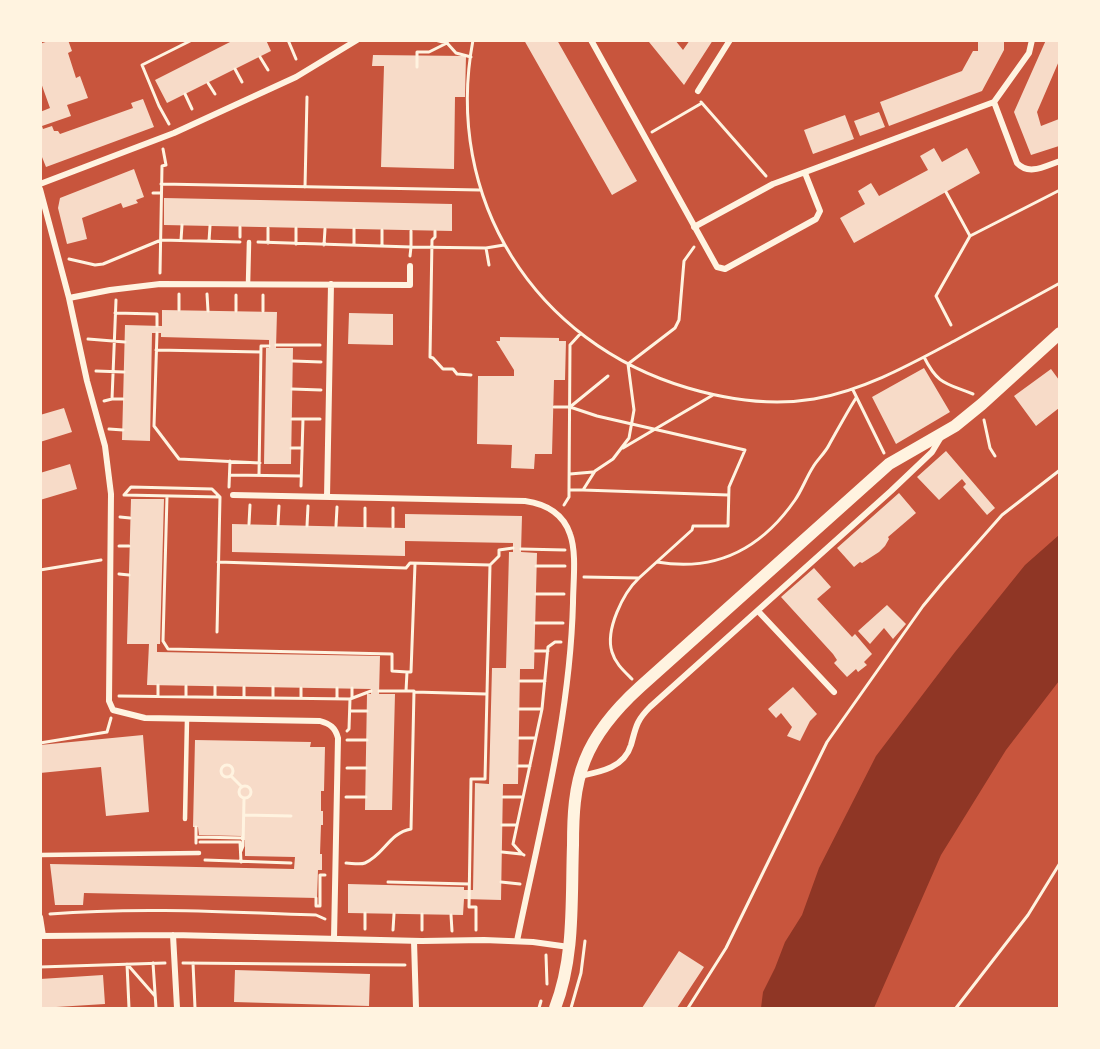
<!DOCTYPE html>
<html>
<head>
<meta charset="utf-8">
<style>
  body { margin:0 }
  #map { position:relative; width:1100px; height:1049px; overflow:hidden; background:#c8553d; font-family:Spectral,serif }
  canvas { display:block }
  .frame { position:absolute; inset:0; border:42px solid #fff3e0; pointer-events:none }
</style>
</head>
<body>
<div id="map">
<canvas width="1100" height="1049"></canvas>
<div class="frame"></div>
</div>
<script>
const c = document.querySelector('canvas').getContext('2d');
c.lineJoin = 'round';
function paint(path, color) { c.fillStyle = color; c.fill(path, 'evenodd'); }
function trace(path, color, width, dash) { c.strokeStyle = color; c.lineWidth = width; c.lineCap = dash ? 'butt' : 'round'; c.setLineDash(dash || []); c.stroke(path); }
const water = new Path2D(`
  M1059,535v146l-53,69 -65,105 -67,153h-113l2,-16 12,-24 10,-26 17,-27 17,-47 57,-112 79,-104 70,-87z`);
const building = new Path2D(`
  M51,40h17l4,11 -4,2 8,25 4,-2 8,22 -21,7 4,11 -29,10 1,3 9,-3 2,5h4l2,3 73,-26 -2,-5 12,-4 11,28 -108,40 -6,-15v-40l10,-4 -10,-28v-36z
  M234,40h32l5,11 -104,52 -12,-23z
  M524,40h33l80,141 -25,14z
  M651,40h24l8,10 7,-10h23l-29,45 -35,-43z
  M978,40h26v10l-22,41 -93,35 -9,-24 82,-31 11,-20h5z
  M1046,40h13v21l-22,51 4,14 18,-7v27l-28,9 -17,-43z
  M373,55l93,1 -1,41h-10l-1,72 -73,-2 3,-101h-12z
  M879,112l6,15 -25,9 -6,-15z
  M845,115l9,24 -41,15 -9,-24z
  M934,148l8,14 25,-14 13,25 -126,70 -14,-25 25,-14 -7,-13 13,-8 8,13 49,-26 -8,-14z
  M134,169l10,28 -8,3 2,3 -15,5 -2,-5 -39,15 5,21 -20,5 -9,-36 2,-10z
  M164,198l288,6v27l-288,-6z
  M162,310l115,2 -1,36h17l-2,116h-27l2,-116h3v-8l-108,-3v-4h-9l-2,108 -28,-1 3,-115 37,1z
  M349,313l44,1v31l-45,-1z
  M500,337l59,1v3h7l-1,39h-11l-2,74h-17l-1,15 -23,-1 1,-23 -35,-1 1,-68h36v-6l-18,-29h4z
  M924,368l26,44 -54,32 -24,-47z
  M1051,369l8,11v28l-23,18 -22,-30z
  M64,408l8,24 -32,10v-27z
  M946,451l49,57 -8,7 -24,-28 3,-3 -4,-5 -23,21 -22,-23z
  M70,464l7,25 -37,11v-27z
  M899,493l17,20 -28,24 1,2 -4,7 -6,6 -17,11 -2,-1 -6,5 -17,-19z
  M131,499h33l-4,145h-3v8l223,4 -1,38h16l-3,116h-27l2,-116h4v-5l-224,-4 2,-41h-22z
  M405,514l117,2 -1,36 16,1 -3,116h-14l-2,115h-15l-2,116 -37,-1 -1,16 -115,-2v-29l116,3v3h9l2,-107 14,1 3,-116h14l3,-116h4v-9l-108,-2v15l-173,-4v-28l173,4z
  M814,568l17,19 -14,12 35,38 3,-3 17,20 -8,8 3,3 -9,7 -2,-3 -9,8 -13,-14 3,-3 -4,-6 -52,-57z
  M887,605l19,19 -13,15 -9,-11 -14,16 -12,-13z
  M793,687l24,27 -7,7 -10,20 -13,-5 5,-9 -11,-14 -5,5 -8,-9z
  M143,735l6,77 -43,4 -5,-49 -61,6v-28z
  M195,740l116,2 -1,5h15l-1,44h-3v20h2v14h-2l-1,29h2v16h-4l-1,28 -233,-5 -1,12h-28l-5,-41 244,5 1,-12 -50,-1v-16h-4v-4l-42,-1 -1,-8h-5z
  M679,951l25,16 -27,41h-35z
  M235,970l135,4 -1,32 -135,-4z
  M103,975l2,29 -65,4v-29z`);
const path = new Path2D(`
  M288,40l8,19
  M435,40l12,3 9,10 15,4
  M473,40c-30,159 62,303 215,348 41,12 84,18 126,11 51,-9 97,-35 142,-59 34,-19 69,-38 104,-57
  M260,57l8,13
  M417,67v-15h12l18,-9 1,-3
  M235,69l7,13
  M208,83l7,11
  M185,94l7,15
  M701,102l65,74
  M169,124l-10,-18 -17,-41 50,-25
  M652,132l50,-29
  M161,184l319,6
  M305,187l2,-90
  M946,192l24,44 90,-46
  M153,193h8
  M411,231v16l75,1 18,-3
  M435,231v6l-3,3 -2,117 3,1 10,11h10l4,5 14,1
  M240,237v-10
  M181,240l1,-15
  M209,241l1,-15
  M258,242l153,5 -1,9
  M268,243v-15
  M296,244v-16
  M324,245l1,-16
  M354,245v-16
  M382,246v-16
  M486,248l3,17
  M69,259l26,6 8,-1 58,-24 79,2
  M160,273l2,-107 4,-1 -3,-16
  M207,294l1,17
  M236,295v16
  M179,310v-16
  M263,311v-16
  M115,313l42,1v12
  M951,325l-15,-29 34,-60
  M157,333l-3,93 25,33 81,4
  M88,339l37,3
  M276,345h44
  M156,350l105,2
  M924,357c14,28 22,26 49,37
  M293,361l28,1
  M96,371l28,1
  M292,389l29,1
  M853,390l31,63
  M112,399h11
  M104,401l8,-2 4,-99
  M554,407h16l27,9 148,34 -16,37 -1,39h-35l-1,4 -53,48 -55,-1
  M570,407l38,-31
  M292,419h28
  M984,420l6,28 5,8
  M109,429l14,1
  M291,448h10
  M623,448l90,-53
  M570,474l23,-2
  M230,475l71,1
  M259,475l2,-129h8
  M301,486l2,-67
  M229,487l1,-26
  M569,490l1,-145 11,-12
  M583,490l145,5
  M124,495l7,-8 81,2 8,8 -3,135
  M124,495l96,2
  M167,496l-4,145 5,8 224,5v17l15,1 -1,19h-27
  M564,505l5,-8v-7h14l12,-19 18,-12 16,-21 5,-28 -6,-46 47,-36 4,-8 5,-59 10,-14
  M120,517l10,1
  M249,524l1,-19
  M278,525l1,-19
  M307,526l1,-20
  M336,526l1,-19
  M365,527v-19
  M393,527v-19
  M119,546h10
  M521,549l44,1
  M218,562l188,6 4,-5 80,2 9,-9v-6l14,-2
  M657,562c58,10 104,-13 138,-62 7,-10 11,-22 18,-33 4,-7 12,-14 16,-22 9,-16 17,-31 27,-47
  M536,566h29
  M40,570l61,-10
  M119,574l10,1
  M536,594h28
  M535,623h28
  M535,651h13
  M407,672h4l4,-108
  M632,679c-8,-8 -17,-16 -20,-27 -7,-22 11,-59 27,-74
  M520,681h25
  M337,688v10
  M414,692l72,2
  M119,696l231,3 -1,30 -2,2
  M158,696v-11
  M186,696v-10
  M215,697v-11
  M244,697v-10
  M273,697v-10
  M301,698v-10
  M352,698v-10
  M350,699l21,-8
  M519,709h22
  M350,711h17
  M519,738h16
  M347,740h20
  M40,743l67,-11 4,-14
  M221 771a6 6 0 1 1 12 0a6 6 0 1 1-12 0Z
  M518,766h12
  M347,768h19
  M231,776l11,11
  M239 792a6 6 0 1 1 12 0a6 6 0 1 1-12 0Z
  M346,797h20
  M503,797h20
  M244,815l47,1
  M502,825h15
  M196,827v16
  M196,837l47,1
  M200,842h40l1,20
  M241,851l2,-5 1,-47
  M502,852l19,2
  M524,855l-2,-1 -9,-10 29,-135 6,-62 7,-5h6
  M205,860l86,3
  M346,863c5,0 14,2 19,0 19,-8 24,-30 46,-34l3,-138h-8
  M388,882l81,2
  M501,882l19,2
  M316,898v8h4v-31h5
  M50,914c88,-7 178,-2 266,1l9,4
  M451,915l1,16
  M365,929v-16
  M393,930l1,-16
  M422,930v-16
  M476,930v-23h-7l2,-128h14l5,-214
  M546,955l1,29
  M153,963l3,45
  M183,963l222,2
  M193,963l2,45
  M40,967l125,-4
  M129,1008l-2,-44 28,32
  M539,1008l2,-7
  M571,1008l10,-35 4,-32
  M688,1008l38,-60 101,-206 96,-136 19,-23 60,-68 58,-45
  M956,1008l72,-93 32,-52`);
const service = new Path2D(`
  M248,284l1,-42
  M185,819l2,-100
  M40,855l159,-2`);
const minor = new Path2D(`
  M591,40l126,227 8,2 91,-50 4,-8 -15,-38
  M698,91l32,-51
  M994,102l23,61c12,13 28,3 43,-2
  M994,102l35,-49 3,-13
  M40,184l134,-51 122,-56 61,-37
  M40,189l29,109 18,83 18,65 6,48 -2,207 4,9 32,8 175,3c10,3 15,6 18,17l-4,200
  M694,227l79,-43 221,-82
  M69,298l41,-8 50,-6 250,1v-19
  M233,495l292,6c21,3 38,12 45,33 7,19 3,49 3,69 -3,115 -33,226 -56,338
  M327,497l4,-213
  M758,611l76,81
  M580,776c20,-4 44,-8 51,-31 5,-18 5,-24 19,-38l241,-216 41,-39 9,-15
  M40,917l3,19
  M173,935l4,73
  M40,936l133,-1 249,6 62,-1 49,2 36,5
  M414,941l2,67`);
const secondary = new Path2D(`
  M555,1008c20,-51 16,-108 18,-163 0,-28 1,-58 12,-85 11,-28 33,-53 55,-73l249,-223 66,-38 27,-22 78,-71`);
paint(water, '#8f3625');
paint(building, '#f7dbc8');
trace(path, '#fff3e0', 3);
trace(service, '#fff3e0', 4.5);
trace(minor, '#fff3e0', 6);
trace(secondary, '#fff3e0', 12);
</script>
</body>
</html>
